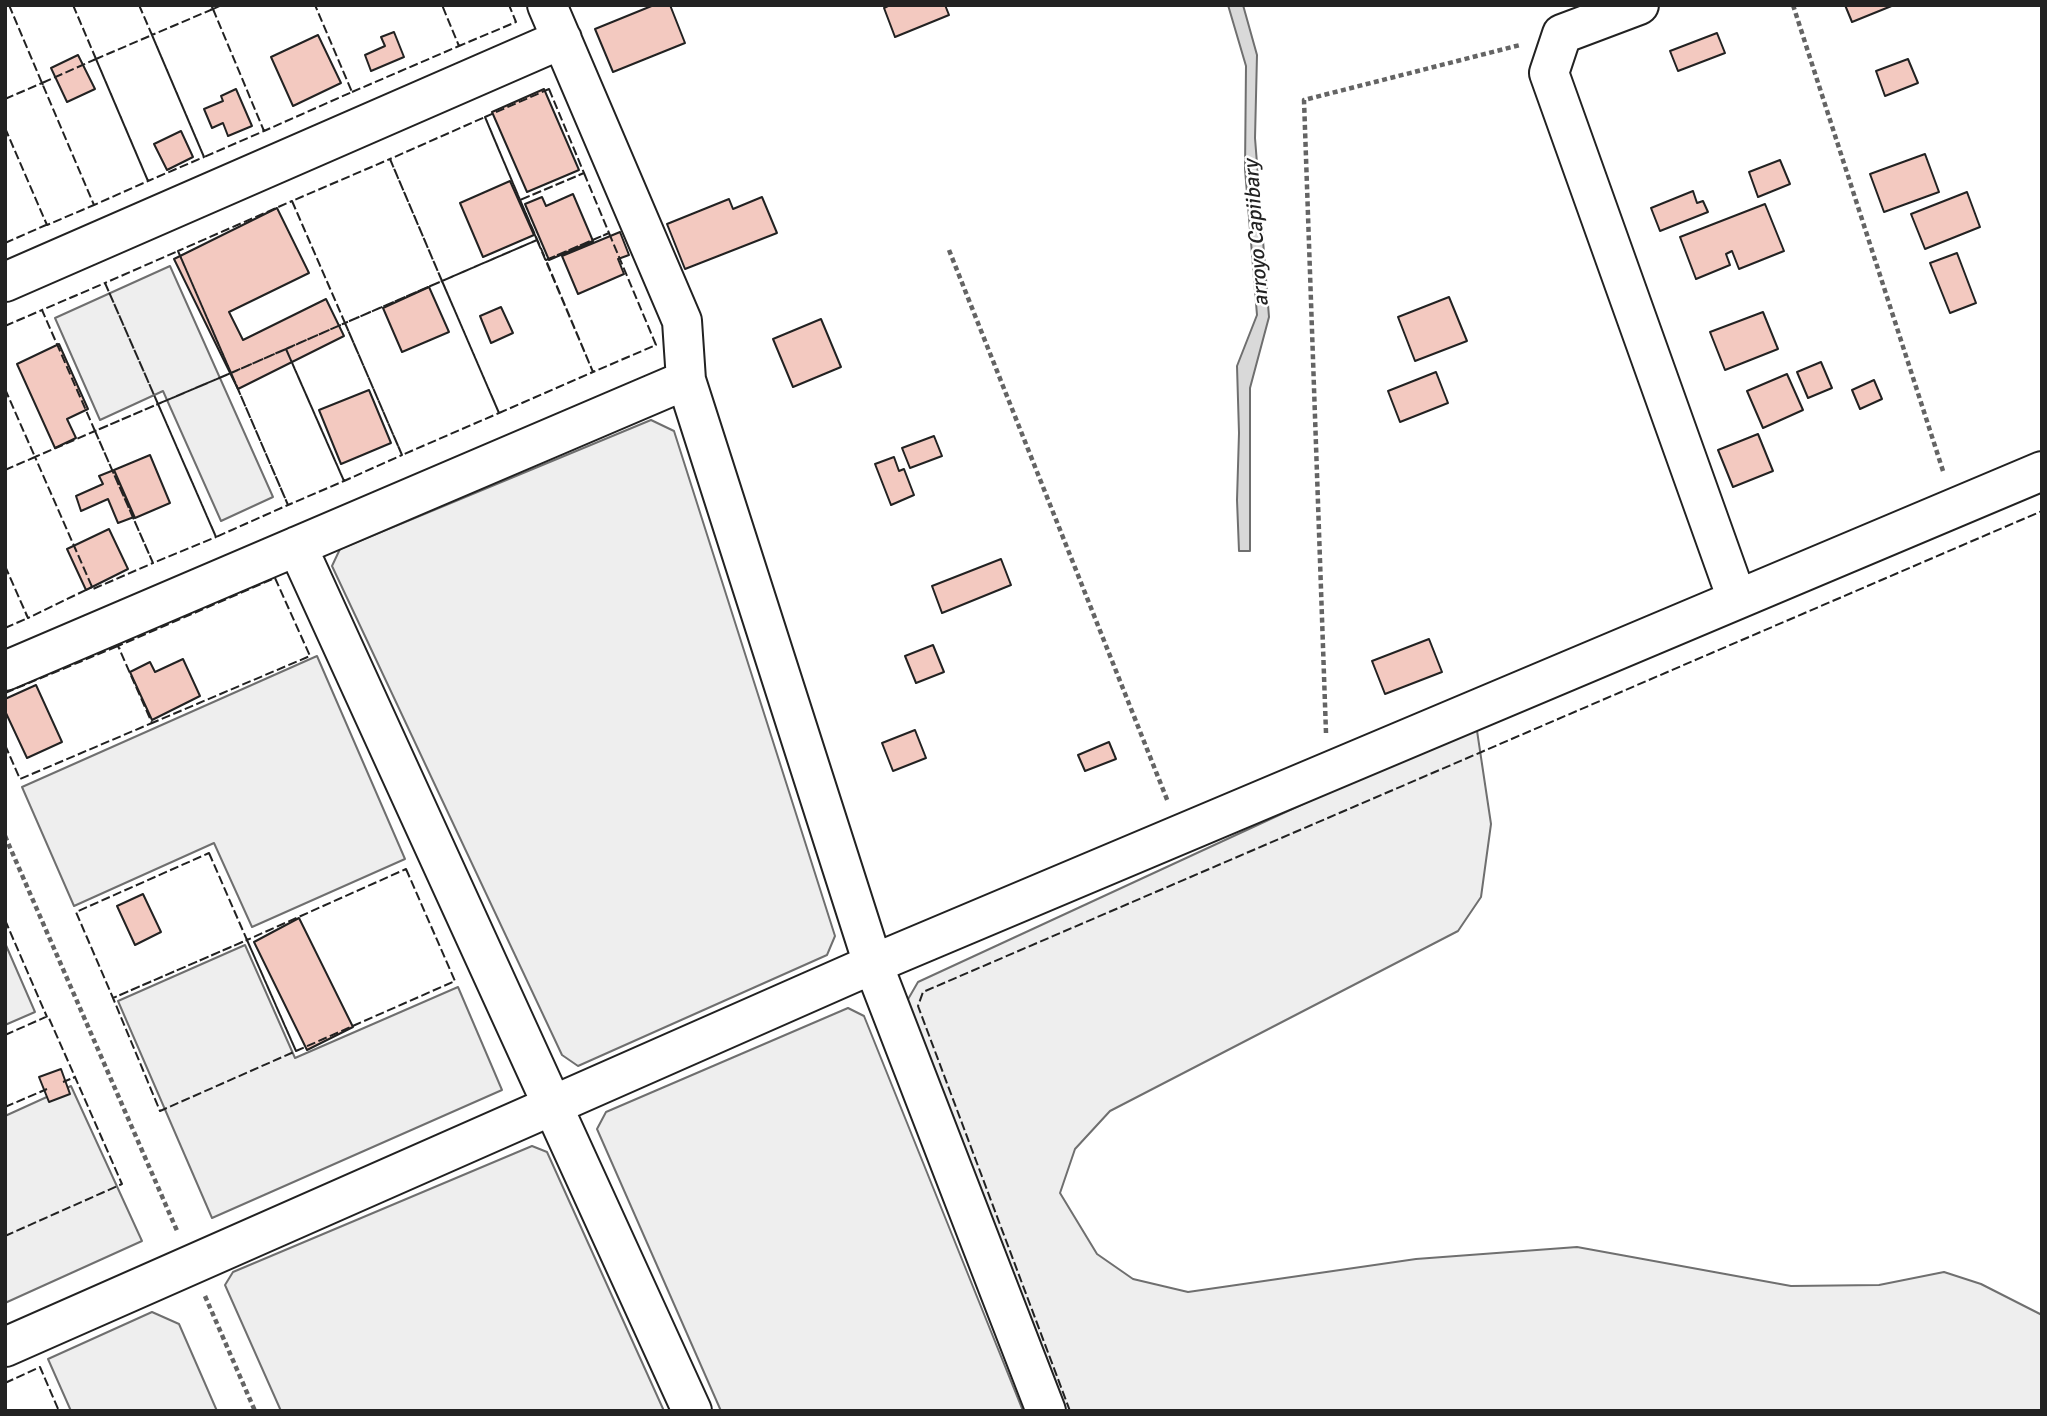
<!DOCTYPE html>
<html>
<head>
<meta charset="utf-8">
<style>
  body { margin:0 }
  #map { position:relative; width:2047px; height:1416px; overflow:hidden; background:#fff; font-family:Signika,sans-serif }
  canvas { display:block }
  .frame { position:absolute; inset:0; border:7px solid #222; pointer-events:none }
</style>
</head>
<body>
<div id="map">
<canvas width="2047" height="1416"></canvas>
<div class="frame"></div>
</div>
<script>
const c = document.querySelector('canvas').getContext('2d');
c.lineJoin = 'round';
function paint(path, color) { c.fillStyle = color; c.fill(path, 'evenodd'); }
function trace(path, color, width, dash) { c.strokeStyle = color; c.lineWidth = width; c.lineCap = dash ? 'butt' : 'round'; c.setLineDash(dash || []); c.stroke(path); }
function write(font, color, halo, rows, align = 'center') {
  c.font = font + ' Signika,sans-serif'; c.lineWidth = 5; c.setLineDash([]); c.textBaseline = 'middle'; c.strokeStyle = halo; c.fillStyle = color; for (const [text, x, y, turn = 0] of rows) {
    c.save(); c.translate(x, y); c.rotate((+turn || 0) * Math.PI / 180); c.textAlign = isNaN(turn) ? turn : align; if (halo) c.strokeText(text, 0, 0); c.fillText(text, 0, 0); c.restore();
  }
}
const green = new Path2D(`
  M170,266l103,231 -52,24 -58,-130 -63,29 -45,-102z
  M651,420l23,11 161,505 -8,19 -249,111 -16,-11 -230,-489 8,-17z
  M317,656l88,203 -153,68 -38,-84 -140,63 -52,-119z
  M1476,724l15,100 -10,73 -23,34 -348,180 -35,38 -15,44 37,61 36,25 55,13 228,-33 161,-12 214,39 88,-1 65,-13 37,12 61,31v96h-982l-153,-410 11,-19z
  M5,943l30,69 -30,13z
  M245,945l50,113 163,-71 44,103 -290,128 -94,-217z
  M848,1008l16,8 159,395h-302l-124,-282 9,-17z
  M71,1086l71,155 -137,62v-187z
  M532,1146l15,6 117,259h-383l-56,-126 8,-13z
  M152,1312l27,12 38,87h-146l-23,-52z`);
const water = new Path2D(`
  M1228,5h15l14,50 -2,83 14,179 -19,71v163h-11l-2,-51 2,-67 -2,-67 20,-51 -12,-146 1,-103z`);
const building = new Path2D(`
  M654,5h16l15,38 -72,29 -18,-43z
  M890,5h55l4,10 -54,22 -11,-29z
  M1845,5h49l-42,17z
  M394,32l10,25 -33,14 -6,-16 20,-9 -4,-9z
  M1717,33l8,20 -47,18 -8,-20z
  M318,35l23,48 -48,23 -22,-49z
  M78,55l17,34 -28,13 -16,-34z
  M1908,59l10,24 -33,13 -9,-25z
  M236,89l16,37 -24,10 -5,-13 -11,5 -8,-19 19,-8 -2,-5z
  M544,89l35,81 -52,22 -35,-80z
  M181,131l12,26 -26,13 -13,-26z
  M1925,154l14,38 -55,20 -14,-38z
  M1780,160l10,24 -32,13 -9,-25z
  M510,181l24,54 -51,22 -23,-54z
  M1693,191l4,12 6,-2 5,11 -48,19 -9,-23z
  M1967,192l13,35 -55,22 -14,-35z
  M573,194l20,47 -44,19 -24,-56 17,-7 4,9z
  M762,197l15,36 -92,36 -18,-45 62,-25 4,10z
  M1765,204l19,47 -45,18 -7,-18 -6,3 4,11 -34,14 -16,-42z
  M277,208l32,65 -80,39 14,28 83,-41 18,37 -106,53 -64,-130z
  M620,232l9,23 -11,4 6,15 -46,20 -16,-38z
  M1957,253l19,50 -26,10 -20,-50z
  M429,287l20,45 -47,20 -19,-44z
  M1449,297l18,44 -52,20 -17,-44z
  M501,307l12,26 -22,10 -11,-27z
  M1763,312l15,37 -53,21 -15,-38z
  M821,319l20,48 -48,20 -20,-48z
  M59,344l29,65 -21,10 9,19 -21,10 -38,-84z
  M1821,362l11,26 -24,10 -11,-26z
  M1436,372l12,31 -48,19 -12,-31z
  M1787,374l16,36 -40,18 -16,-37z
  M1874,380l8,19 -22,10 -8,-19z
  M369,390l22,53 -50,21 -22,-54z
  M1758,434l15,37 -40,16 -15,-37z
  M934,436l8,20 -32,12 -8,-20z
  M150,455l20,48 -35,15 -21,-48z
  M894,457l5,14 5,-2 10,26 -23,10 -16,-41z
  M114,470l20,47 -16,6 -10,-24 -27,12 -5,-15 27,-12 -4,-8z
  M109,529l19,40 -42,21 -19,-41z
  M1001,559l10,26 -69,28 -10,-27z
  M1429,639l13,33 -57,22 -13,-33z
  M933,645l11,27 -28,11 -11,-27z
  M183,659l17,37 -48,24 -22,-48 20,-10 5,10z
  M36,685l26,57 -35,16 -22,-47v-12z
  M915,730l11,28 -33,13 -11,-28z
  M1109,742l7,17 -31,12 -7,-16z
  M143,894l18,38 -26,13 -18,-39z
  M299,918l54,109 -46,23 -53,-108z
  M61,1069l9,25 -21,8 -10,-25z`);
const path = new Path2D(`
  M1793,5l151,469
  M949,250l219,552
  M1326,733l-22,-633 216,-55
  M5,836l173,397
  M205,1296l50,115`);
const minor = new Path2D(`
  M547,5l135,316 4,59 187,584 173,447
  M1639,5l-77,29 -13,39 188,526
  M5,282l557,-243
  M297,546l395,865
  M5,671l681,-291
  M5,1347l868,-383 1169,-493`);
const fence = new Path2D(`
  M9,5l33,78 3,-1
  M73,5l23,54 -3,2
  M139,5l13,30
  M213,9l51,122 -60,26 -52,-122z
  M210,10l3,-1 -2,-4 2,4 9,-4
  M152,35l52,122 -56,24 -52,-122z
  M458,44l1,2 57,-24 -7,-17
  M96,59l52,122 -54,24 -52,-122z
  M549,89l35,84 -64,27 -35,-83z
  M352,92l107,-46 -17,-41
  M5,99l37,-16 1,2
  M485,117l52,123 -95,41 -52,-122z
  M5,128l42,97 47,-20
  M263,129l1,2 88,-39 -37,-87
  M390,159l52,122 -97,42 -53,-122z
  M584,173l25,60 -63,27 -26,-60z
  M292,201l53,122 -114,50 -53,-122z
  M609,233l47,112 -63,27 -47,-112z
  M537,240l56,132 -94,41 -57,-132z
  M5,243l41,-18
  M178,251l53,122 -73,31 -53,-121z
  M442,281l57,132 -97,42 -57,-132z
  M105,283l53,121 -63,27 -53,-121z
  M345,323l57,132 -58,26 -58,-132z
  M5,326l37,-16 1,2
  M286,349l58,132 -56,24 -57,-132z
  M231,373l57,132 -72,32 -58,-133z
  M5,389l30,68 2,-1
  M158,404l58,133 -63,26 -58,-132z
  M95,431l58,132 -60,26 -58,-132z
  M5,470l30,-13 1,2
  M5,566l23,52 64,-31
  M275,578l35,78 -158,67 -34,-77z
  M5,628l23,-10 -2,-4
  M5,693l113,-47 2,3
  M5,745l15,34 132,-56
  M209,853l38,87 -134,58 -37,-86z
  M406,869l49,112 -159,70 -49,-111z
  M5,920l42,97
  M247,940l49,111 -136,60 -47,-113z
  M5,1035l43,-19 27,61 -2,1
  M5,1107l42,-18
  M5,1236l117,-52 -47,-107 -12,5
  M5,1383l35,-16 19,44
  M1070,1411l-152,-405 5,-14 1119,-481`);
const waterNames = [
  ["arroyo Capiibary",1257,233,-94]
];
paint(green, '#eee');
trace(green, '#6f6f6f', 2);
paint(water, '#d9d9d9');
trace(water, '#6f6f6f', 2);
paint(building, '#f3c9c0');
trace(building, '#222', 2);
trace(minor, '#222', 42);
trace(path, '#646464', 4.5, [5, 3.5]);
trace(minor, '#fff', 38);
trace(fence, '#222', 2, [9, 3.5]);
write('italic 21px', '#222', '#fff', waterNames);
</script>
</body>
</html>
